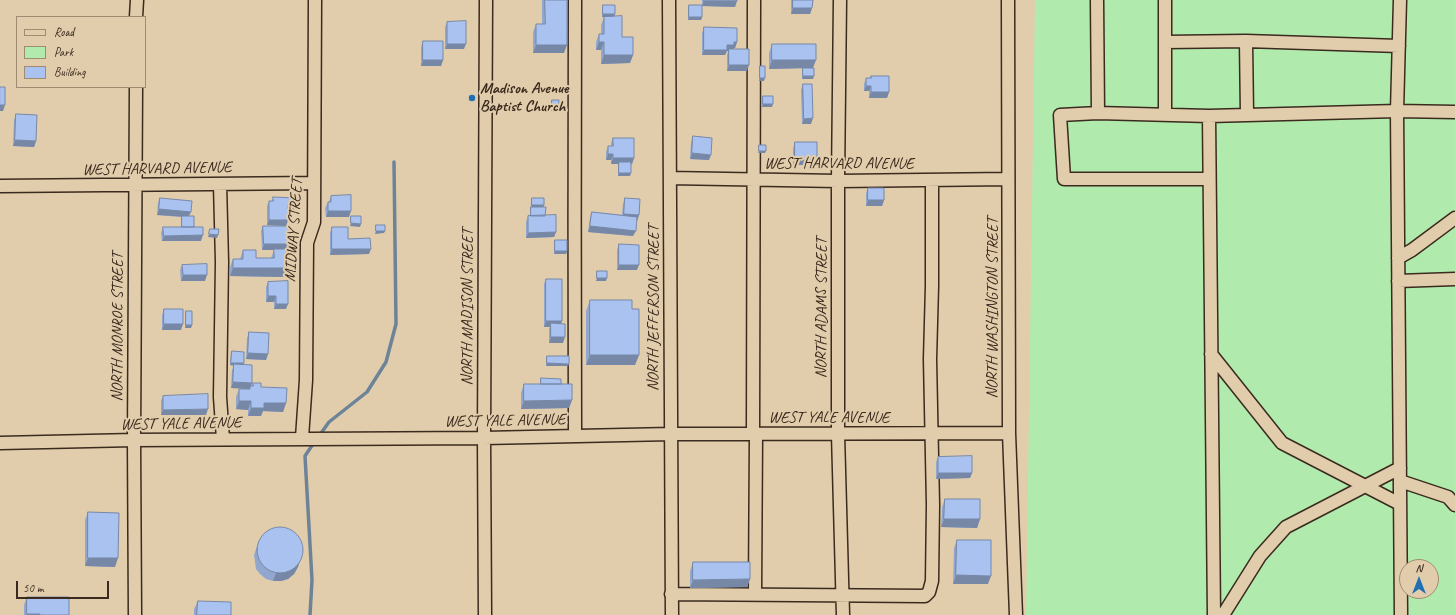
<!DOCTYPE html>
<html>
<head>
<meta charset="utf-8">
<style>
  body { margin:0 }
  #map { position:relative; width:1455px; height:615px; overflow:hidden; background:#e1cdac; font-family:Caveat,sans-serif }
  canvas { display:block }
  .legend { position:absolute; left:16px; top:16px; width:130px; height:72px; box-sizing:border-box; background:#e1cdac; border:1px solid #9f8c73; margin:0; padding:5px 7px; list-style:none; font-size:12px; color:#3b2a1e }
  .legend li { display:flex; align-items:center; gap:8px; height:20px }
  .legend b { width:20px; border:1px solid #9f8c73 }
  .north { position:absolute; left:1399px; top:559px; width:40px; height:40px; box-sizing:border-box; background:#e1cdac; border:1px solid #9f8c73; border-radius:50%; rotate:0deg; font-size:11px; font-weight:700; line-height:16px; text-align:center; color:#3b2a1e }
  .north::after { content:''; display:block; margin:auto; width:14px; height:18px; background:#1f6fb2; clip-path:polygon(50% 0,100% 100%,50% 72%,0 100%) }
  .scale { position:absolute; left:16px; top:581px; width:93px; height:18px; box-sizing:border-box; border:2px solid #3b2a1e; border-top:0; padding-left:5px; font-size:12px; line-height:14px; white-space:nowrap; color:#3b2a1e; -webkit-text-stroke:3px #e1cdac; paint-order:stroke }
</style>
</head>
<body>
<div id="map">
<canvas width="1455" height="615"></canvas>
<ul class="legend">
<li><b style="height:5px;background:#e1cdac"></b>Road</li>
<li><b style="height:11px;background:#b1eaad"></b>Park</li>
<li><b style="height:11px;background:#aac2ef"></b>Building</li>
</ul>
<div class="north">N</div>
<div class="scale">50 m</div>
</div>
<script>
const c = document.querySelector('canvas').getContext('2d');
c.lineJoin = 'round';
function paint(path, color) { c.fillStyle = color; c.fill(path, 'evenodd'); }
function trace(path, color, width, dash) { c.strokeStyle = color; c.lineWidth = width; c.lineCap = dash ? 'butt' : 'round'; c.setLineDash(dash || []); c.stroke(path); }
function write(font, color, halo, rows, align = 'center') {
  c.font = font + ' Caveat,sans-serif'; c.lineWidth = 4; c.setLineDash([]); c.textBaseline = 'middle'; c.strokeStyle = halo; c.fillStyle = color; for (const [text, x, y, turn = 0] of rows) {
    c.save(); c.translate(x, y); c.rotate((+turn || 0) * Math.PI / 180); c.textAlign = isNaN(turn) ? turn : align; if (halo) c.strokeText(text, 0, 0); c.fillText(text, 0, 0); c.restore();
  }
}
const green = new Path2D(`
  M1035,0h420v615h-429zM1407,567h24v24h-24z`);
const stream = new Path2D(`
  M319,436l10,-14 38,-30 19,-30 10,-38 -2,-162
  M310,615l2,-35 -7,-124 10,-15`);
const minor = new Path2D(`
  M575,0c0,145 -1,291 0,436
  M669,0l3,615
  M840,0l-2,181v253l5,181
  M1008,0l1,433 7,182
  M1097,0l1,113 -38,2 4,64h145
  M1165,0v115
  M1400,0l-3,111 58,1
  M136,17l1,-17
  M1246,41l153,5
  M1165,42l81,-1 1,74
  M1098,113l111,3
  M670,178l168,3 170,-2
  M220,184l2,78 -2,135 3,42
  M0,186l314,-3
  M1398,258l14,-8 43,-32
  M1398,281l57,-2
  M1211,354l71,89 118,61
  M753,434l1,-434
  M302,438l4,-58 1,-137 7,-21 1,-222
  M0,443l134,-3 350,-2 187,-4 338,-1
  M1400,481l48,16 7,8
  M671,594l254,2 4,-4 3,-11 1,-76 -3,-146 2,-73v-106
  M755,594l1,-160
  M135,615l-1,-175 2,-353
  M485,615l-1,-177 2,-438
  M1214,615l-5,-499 188,-5 4,504
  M1223,615l37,-59 26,-29 114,-59`);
const wall = new Path2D(`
  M542,0h25l-3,53h-31v-21l3,-8h6z
  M702,0h35l-2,7 -33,-1z
  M791,0h22l-1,8 -2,6h-19z
  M603,5l12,9 -1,3 8,20 11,18 -3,8 -29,1v-14h-5v-8l3,-8h2v-9l3,-8h8h-10v-9z
  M689,5l13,12 -1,3h-13v-13z
  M447,22l17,27h-19v-22z
  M704,27l33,15 -2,6h-1l-1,1 14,22h-20v-16l1,-4h-1l-2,4h-23v-22z
  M423,41l20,19 -2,6h-20v-19z
  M772,44l41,24v11h-11v-8l1,-3 -34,1v-16z
  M760,66l4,15h-5v-12z
  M871,76l18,16 -2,6h-18v-7h-5v-7l2,-6h4z
  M803,84l8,40h-9l-1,-34z
  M763,96l9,11h-10v-8z
  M552,100l7,9 -1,3 -7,-1v-9z
  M16,114l20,27 -2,6 -21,-1 1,-26z
  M693,136l16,24 -19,-1 1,-17z
  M613,138l21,20 -2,6h-1l-1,12h-12v-12h-7v-4h-5v-8l2,-6h3v-3z
  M795,142l22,18 -2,5h-22v-17z
  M868,188l16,12 -2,6h-16v-13z
  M331,196l18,21h-23l-1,-9 3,-6h1z
  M273,197l21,14h-6v9l-2,6 -19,-1v-19l2,-5h3z
  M160,198l31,14 -2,4 12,25h-39l-1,-8 2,-6h18v-10l-24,-2 1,-12z
  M532,198l12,7 -1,2 2,9 11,16 -2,5 -28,1v-16l2,-6h2l1,-15z
  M625,198l14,17 -2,6h-1l-3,15 -45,-4 2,-14 2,-6 30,3 1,-11z
  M263,226l25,24h-2v18l-3,9 -53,-1v-9l3,-8h7l3,-9 13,8h15l3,-8h-12l-1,-19z
  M332,227l16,12 21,15 -39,1v-22z
  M555,240l12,11 -1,3h-12v-11z
  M619,244l18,26h-20v-20z
  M182,265l23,16h-24l-1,-11z
  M546,279l15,45 2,19h-14v-14l1,-2h-6v-43z
  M268,282l18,27h-12v-7h-8v-15z
  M590,300l42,9 7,46 -4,10h-49v-54z
  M164,309l17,21h-19v-15z
  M186,311l6,14 -1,3h-6v-14z
  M249,332l19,22 -2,6 -20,-1 1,-21z
  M232,351l12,12 -1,2 7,21h1l2,-3 33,20 -3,9 -20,-1 -2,5h-13v-6l-12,-1v-12l3,-8h10l-18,-1 1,-18 2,-4 -4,-1 1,-11z
  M547,356l21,10h-22v-7z
  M541,378l20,6 11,16 -3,8 -48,1v-16l3,-9h16z
  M163,396l43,19h-45v-14z
  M938,457l34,16 -2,5 -34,1v-17z
  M945,499l35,20 -3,9 -36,-1 1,-20z
  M88,512l27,55 -30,-1v-46z
  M259,540l39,27 -4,7 -6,5 -7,2h-8l-7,-2 -6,-5 -4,-5 -2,-14z
  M957,540l31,44h-35l1,-36z
  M693,562l57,17 -3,8 -57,1v-17z
  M27,597l42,18h-45v-10z
  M198,601l33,14h-37v-6z`);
const shadedWall = new Path2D(`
  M704,1h33l-2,6 -33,-1z
  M793,8h19l-2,6h-19z
  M603,14h12l-1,3h-12z
  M689,17h13l-1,3h-13z
  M599,42h5l-3,8h-5z
  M734,42h3l-2,6h-1l-2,3 -3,-2 -1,2h-1l-2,4h-23l2,-5 23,-5z
  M447,44h19l-2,5h-19z
  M536,45h31l-3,8h-31z
  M604,55h29l-3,8 -29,1z
  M423,60h20l-2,6h-20z
  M772,60h44l-3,8 -44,1z
  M729,65h20l-2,6h-20z
  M803,76h11l-1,3h-11z
  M760,78h5l-1,3h-5z
  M866,86h5l-2,5h-5z
  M871,92h18l-2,6h-18z
  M763,104h10l-1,3h-10z
  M0,105h5l-2,6h-3z
  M552,109h7l-1,3 -7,-1z
  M813,118l-2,6h-9l2,-5z
  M15,140l21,1 -2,6 -21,-1z
  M759,151h7l-1,2h-7z
  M692,153l19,2 -2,5 -19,-1z
  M608,154h5l-2,6h-5z
  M613,158h21l-2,6h-13v-2l-1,2h-7z
  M795,160h22l-2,5h-22z
  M619,173h12l-1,3h-12z
  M868,200h16l-2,6h-16z
  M288,205h8l-2,6h-8z
  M532,205h12l-1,3h-12z
  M159,209l32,3 -3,5 -31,-2z
  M328,211h23l-2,6h-23z
  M624,214l15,1 -2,6 -15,-1z
  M269,220h19l-2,6 -19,-1z
  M351,223l10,1 -1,3 -10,-1z
  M590,226l46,5 -3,5 -45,-4z
  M376,231h9l-1,2 -9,1z
  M556,232l-2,5 -28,1 2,-5z
  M209,234l9,1 -1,3 -9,-1z
  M203,235l-2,6h-39l2,-5z
  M264,244h26l-2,6h-26z
  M332,249h39l-2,5 -39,1z
  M555,251h12l-1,3h-12z
  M619,265h20l-2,5h-20z
  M233,268h53l-3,9 -53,-1z
  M183,275h24l-2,6h-24z
  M597,278h10l-1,3h-10z
  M268,296h8l-2,6h-8z
  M276,304h12l-2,5h-12z
  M546,321h16l-2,6 -9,-4 -1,4h-6z
  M164,324h19l-2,6h-19z
  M186,325h6l-1,3h-6z
  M551,337h14l-2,6h-14z
  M248,353l20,1 -2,6 -20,-1z
  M590,355h49l-4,10h-49z
  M231,363h13l-1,3 -13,-1z
  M547,363l22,1 -1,2h-22z
  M233,382l19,1 -2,6 -19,-1z
  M572,400l-3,8 -48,1 3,-8z
  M239,401h12l-3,9 -12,-1z
  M264,403h22l-3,9 -20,-1 -2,5h-13l3,-8z
  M208,409l-2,6h-45l2,-5z
  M938,473h34l-2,5 -34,1z
  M944,519h36l-3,9 -36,-1z
  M88,558h30l-3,9 -30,-1z
  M301,558l-3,9 -4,7 -6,5 -7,2h-8l3,-8z
  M956,575l35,1 -3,8h-35z
  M750,579l-3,8 -57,1 3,-8z
  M27,614h13v1h-13z`);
const building = new Path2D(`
  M545,0h22v45h-31v-21h9z
  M704,0h33v1h-33z
  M793,0h20l-1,8h-19z
  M603,5h12v9h-12z
  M689,5h13v12h-13z
  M622,16v21h11v18h-29v-13h-5v-8h5v-17z
  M466,21v23h-19v-22z
  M704,27l33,1v14h-3v3h-7v5h-23z
  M423,41h20v19h-20z
  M772,44h44v16h-44z
  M729,49h20v16h-20z
  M760,66h5v12h-5z
  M803,68h11v8h-11z
  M871,76h18v16h-18v-6h-5v-8h5z
  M803,84h9l1,34 -9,1z
  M0,87h5v18h-5z
  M763,96h10v8h-10z
  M552,100h7v9h-7z
  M16,114l21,1 -1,26 -21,-1z
  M693,136l19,2 -1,17 -19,-2z
  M613,138h21v20h-21v-4h-5v-8h5z
  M795,142h22v18h-22z
  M759,145h7v6h-7z
  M619,162h12v11h-12z
  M868,188h16v12h-16z
  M351,195v16h-23v-9h3v-6z
  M273,197l23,1v7h-8v15h-19v-19h4z
  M160,198l32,3 -1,11 -32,-3z
  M532,198h12v7h-12z
  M625,198l15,1 -1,16 -15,-1z
  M531,207h15l-1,9h-14z
  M592,212l45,5 -1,14 -46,-5z
  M556,215v17l-28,1v-17z
  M182,216h12v11h-12z
  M351,216h10v8l-10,-1z
  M376,225h9v6h-9z
  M263,226h26l1,18h-26z
  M163,227h40v8l-39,1z
  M332,227h16v12l22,-1 1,11h-39z
  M210,229h9l-1,6 -9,-1z
  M555,240h12v11h-12z
  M619,244l20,1v20h-20z
  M274,249h12v19h-53v-9h10v-9h13v8h18z
  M207,264v11h-24l-1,-10z
  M597,271h10v7h-10z
  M546,279h16v42h-16z
  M288,281v23h-12v-8h-8v-14z
  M590,300h42v9h7v46h-49z
  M164,309h19v15h-19z
  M186,311h6v14h-6z
  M551,323l14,1v13h-14z
  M249,332l20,1 -1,21 -20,-1z
  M232,351l12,1v11h-13z
  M547,356h22v8l-22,-1z
  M234,364l18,1v18l-19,-1z
  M541,378l20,1v5h-20z
  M253,383h8v4l26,1 -1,15h-22v5h-13v-7h-12v-12h11v-3h3z
  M524,384h48v16l-48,1z
  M208,394v15l-45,1v-14z
  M972,456v17h-34v-16z
  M945,499h35v20h-36z
  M88,512l31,1 -1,45h-30z
  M257 550a23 23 0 1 1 46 0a23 23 0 1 1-46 0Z
  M957,540h34v36l-35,-1z
  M693,562h57v17l-57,1z
  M27,597h42v18h-29v-1h-13z
  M198,601l33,1v13h-34z`);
const markers = [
  [472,98,4,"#1f6fb2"]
];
const poiNames = [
  ["Madison Avenue",480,89],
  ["Baptist Church",480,107]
];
const streetNames = [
  ["WEST HARVARD AVENUE",839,164],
  ["WEST HARVARD AVENUE",157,169,-1],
  ["MIDWAY STREET",294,230,-86],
  ["NORTH MADISON STREET",468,307,-90],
  ["NORTH JEFFERSON STREET",654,308,-90],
  ["NORTH ADAMS STREET",822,308,-90],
  ["NORTH WASHINGTON STREET",993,308,-90],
  ["NORTH MONROE STREET",118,327,-90],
  ["WEST YALE AVENUE",829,418],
  ["WEST YALE AVENUE",505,421,-1],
  ["WEST YALE AVENUE",181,424,-1]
];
paint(green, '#b1eaad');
trace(stream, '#6d8398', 3.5);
trace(minor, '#3b2a1e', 15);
trace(minor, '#e1cdac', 12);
paint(wall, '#92a7ce');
paint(shadedWall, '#7788a7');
paint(building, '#aac2ef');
trace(building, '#7788a7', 1);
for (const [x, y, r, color] of markers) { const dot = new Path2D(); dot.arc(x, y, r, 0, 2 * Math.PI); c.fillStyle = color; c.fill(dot); trace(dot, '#e1cdac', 1.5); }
write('bold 16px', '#3b2a1e', '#e1cdac', poiNames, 'left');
write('16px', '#3b2a1e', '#e1cdac', streetNames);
</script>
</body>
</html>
